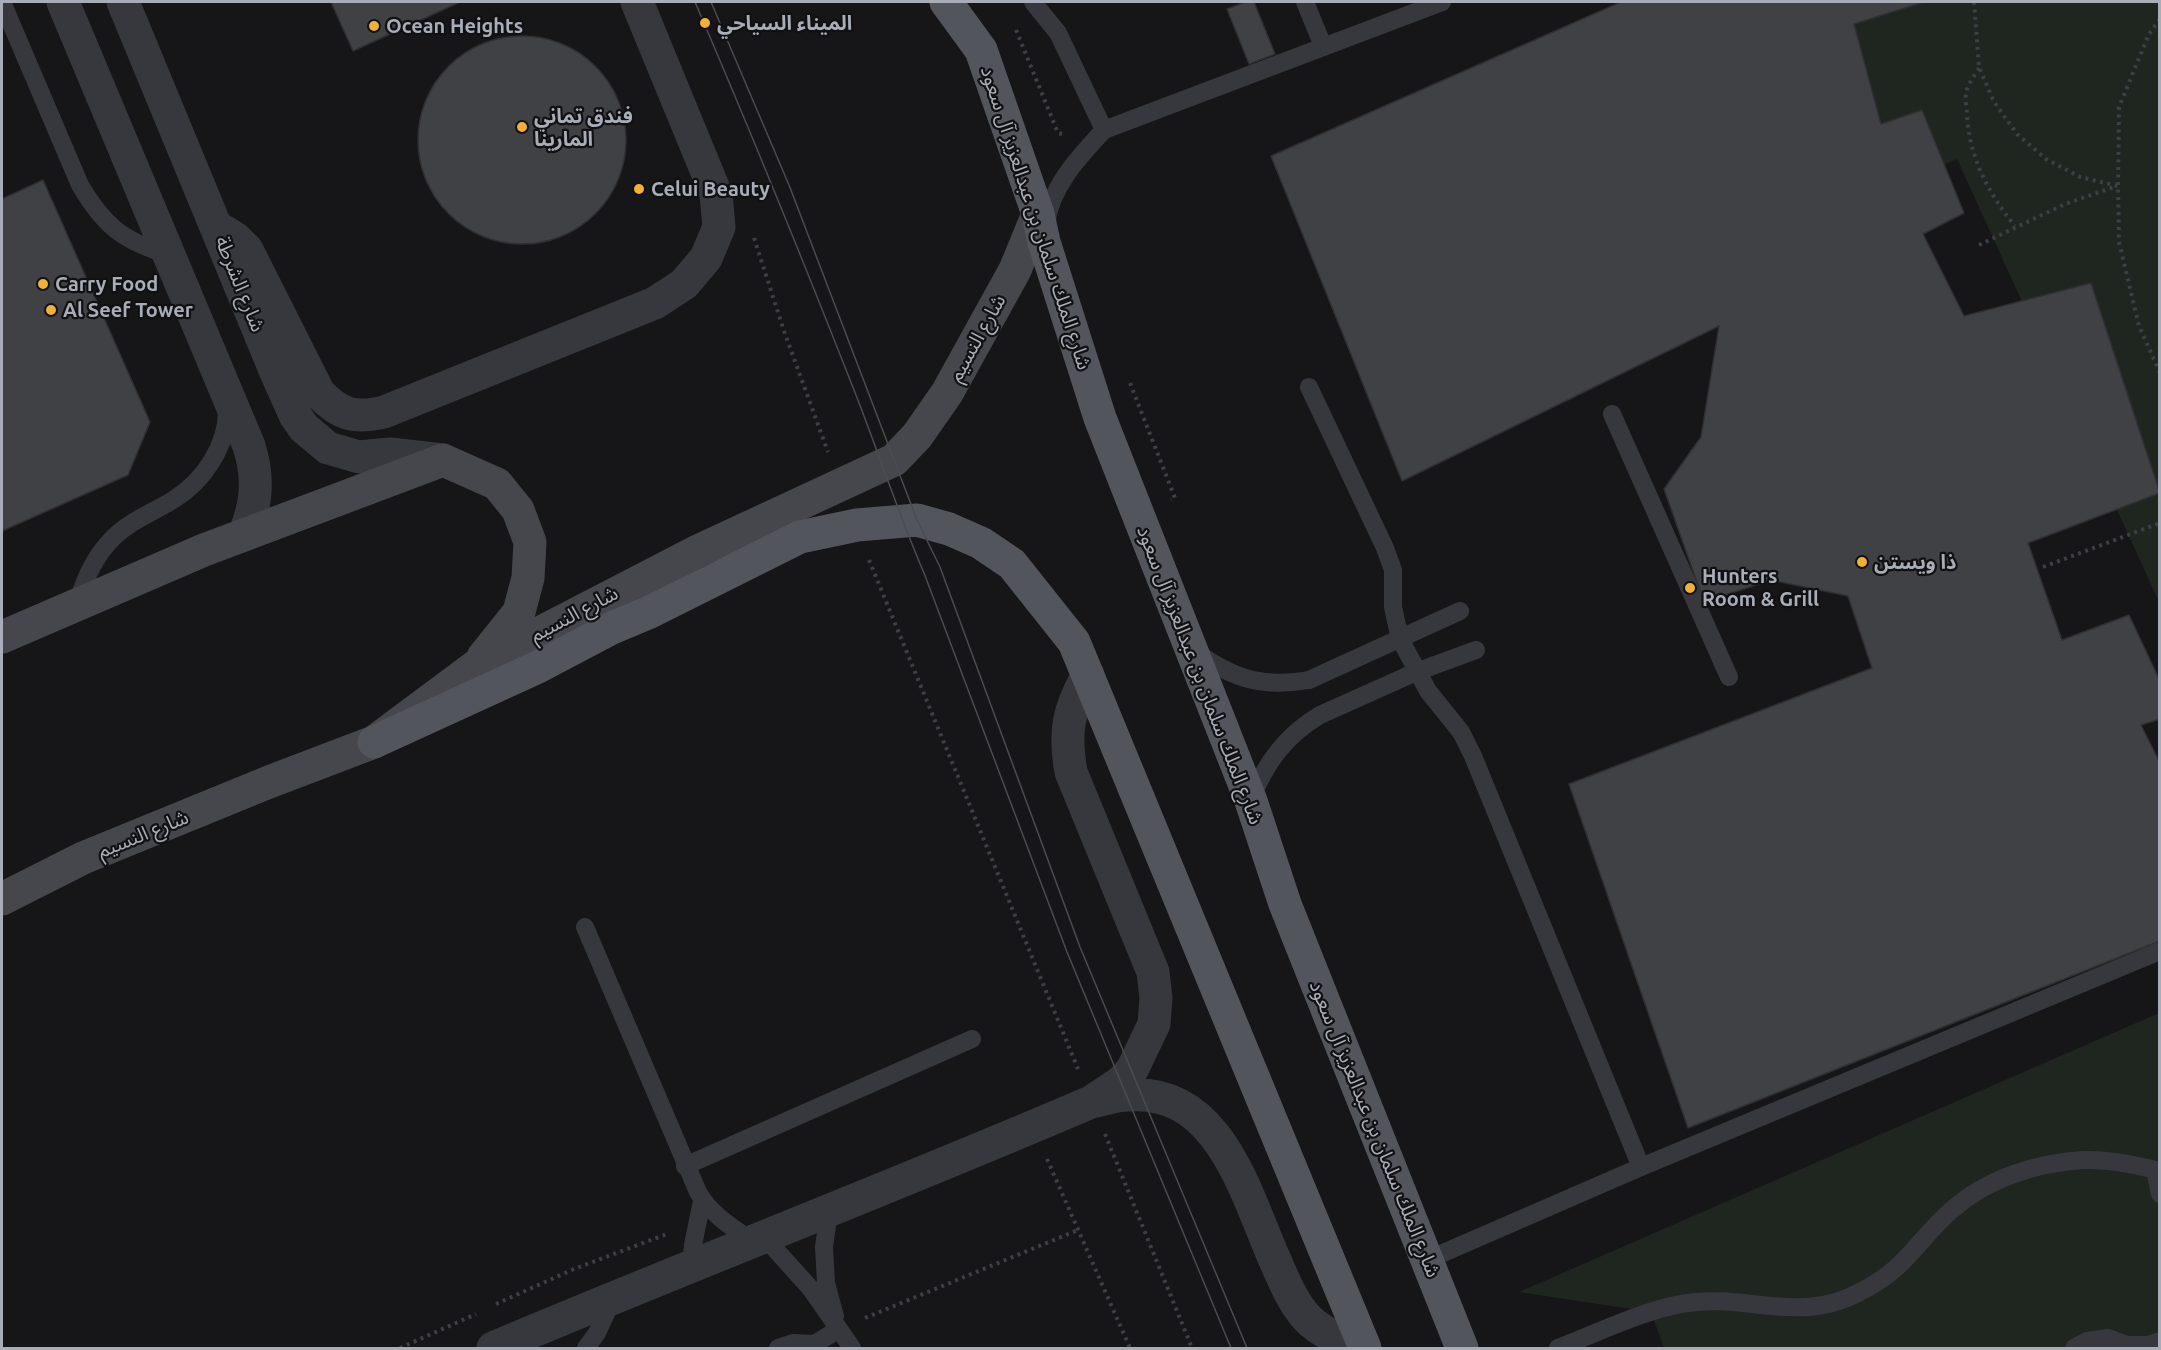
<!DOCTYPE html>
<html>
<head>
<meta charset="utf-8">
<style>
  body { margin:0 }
  #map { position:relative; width:2161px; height:1350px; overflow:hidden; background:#161618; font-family:Ubuntu,sans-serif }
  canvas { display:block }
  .frame { position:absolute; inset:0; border:3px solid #a8adb8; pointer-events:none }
</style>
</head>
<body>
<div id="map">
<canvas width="2161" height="1350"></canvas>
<div class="frame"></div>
</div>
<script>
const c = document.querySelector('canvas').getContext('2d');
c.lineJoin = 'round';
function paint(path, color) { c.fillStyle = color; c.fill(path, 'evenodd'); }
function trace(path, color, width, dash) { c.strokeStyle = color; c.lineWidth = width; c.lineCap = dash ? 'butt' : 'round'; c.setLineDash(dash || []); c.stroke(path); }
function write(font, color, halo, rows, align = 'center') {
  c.font = font + ' Ubuntu,"Noto Sans Arabic",sans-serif'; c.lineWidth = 4.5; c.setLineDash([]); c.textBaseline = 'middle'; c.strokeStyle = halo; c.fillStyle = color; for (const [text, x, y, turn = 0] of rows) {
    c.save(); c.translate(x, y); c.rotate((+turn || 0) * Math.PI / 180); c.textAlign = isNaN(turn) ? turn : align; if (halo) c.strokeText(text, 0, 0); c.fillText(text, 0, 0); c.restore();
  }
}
const green = new Path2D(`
  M1821,2h338v600l-202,-443 -117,51 20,-74z
  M2159,1013v335h-495l-13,-36 -132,-20z`);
const building = new Path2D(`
  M331,2h129l-107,49z
  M1246,2h8l21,52 -26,10 -22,-55z
  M1621,2h303l-70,22 27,100 41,-14 42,103 -41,21 41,82 127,-33 69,210 -132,50 34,97 67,-25 31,66v38l-19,6 19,38v178l-472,187 -119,-344 303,-116 -24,-72 -77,-16 -67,22 -40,-113 37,-52 18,-111 -317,155 -131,-325z
  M418 140a104 104 0 1 1 208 0a104 104 0 1 1-208 0Z
  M43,180l107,242 -22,53 -126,56v-332z`);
const path = new Path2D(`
  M1974,2l5,65 15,35 23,32 29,25 34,18 38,9
  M2160,19l-11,15 -30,73 -1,79 1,56 20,84 21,47
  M1016,30l42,103 4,1
  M1979,68c-4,7 -12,17 -13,25 -1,5 0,13 1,19 1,43 21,81 48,114
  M754,238l30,93 44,121
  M1979,245l86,-41 52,-18
  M1130,383l45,115 -4,2
  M869,560l209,509
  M2043,567l117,-44
  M1105,1134l87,214
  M1047,1159l83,189
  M496,1304l78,-35 93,-35
  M865,1318l213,-88
  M400,1348l76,-34`);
const service = new Path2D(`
  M2,2l78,183c24,41 44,57 90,70
  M1033,2l25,31 46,97
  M1305,2l18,44
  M1046,225c4,-38 33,-68 58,-95l338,-128
  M1309,387l76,161 8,22v37l7,32 28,52 33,41 12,24 168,411
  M1612,414l117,263
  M77,605c7,-25 18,-50 37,-68 17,-17 40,-25 59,-37 31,-19 55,-55 54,-92
  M1195,651c37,28 68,37 114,29l151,-69
  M1251,800c14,-37 35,-65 69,-85l96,-43 60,-22
  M585,927l113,265c12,22 35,36 56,50
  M685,1166l287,-127
  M2155,1170l5,24
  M829,1212l-5,35 2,36 9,33
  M765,1238l46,51 41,59
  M1427,1260l214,-93 519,-216
  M691,1268l2,-23 9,-44
  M586,1348l11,-15 16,-35
  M778,1348l15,-5 21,1
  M808,1348l31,-19
  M1558,1348c39,-15 88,-39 129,-45 49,-8 97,13 145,0 22,-6 47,-20 64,-35 20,-18 36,-42 57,-59 35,-31 84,-46 130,-49 26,-1 52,5 77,11
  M2074,1348l13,-7 21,-3 19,7h20l13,-4`);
const minor = new Path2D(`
  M63,2l186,444c10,32 8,58 -5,89
  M123,2l152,368 20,45 9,13 24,20 31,9 31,-3 53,6
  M217,227l18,11 12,12 72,143c21,22 36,26 65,19l271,-109 29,-19 22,-26 13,-31 -3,-33 -79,-192
  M1096,1101c10,-2 21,-6 32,-6 91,-7 117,97 146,163 9,20 18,44 33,60 16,16 35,23 56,30
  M493,1348c199,-84 400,-161 598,-246l30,-20 11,-12 22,-46 2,-26 -3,-26 -82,-200c-7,-40 -3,-62 17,-97`);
const secondary = new Path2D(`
  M2,637l202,-87 239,-90 54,24 21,26 12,32 -2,36 -9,34 -36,45
  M2,899l81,-41 186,-76 105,-40 102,-76 222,-115 196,-91 23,-24 30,-43 68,-123 23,-56`);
const primary = new Path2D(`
  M946,2l35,48 57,164 6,28 56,176 151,383 34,103 177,444
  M374,742l164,-75 74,-39 38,-16 150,-75 57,-12 60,-5 32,9 32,14 31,21 62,78 291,706`);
const tram = new Path2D(`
  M695,2c55,128 108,258 159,388 24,61 44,123 70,183l143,379 164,396
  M711,2l78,183 128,335 23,47 140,380 167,401`);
const markers = [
  [705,23,6,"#f2b134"],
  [374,26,6,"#f2b134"],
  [522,127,6,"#f2b134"],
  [639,189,6,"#f2b134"],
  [43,284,6,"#f2b134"],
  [51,310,6,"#f2b134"],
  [1862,562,6,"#f2b134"],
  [1690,588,6,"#f2b134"]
];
const poiNames = [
  ["الميناء السياحي",717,23],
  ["Ocean Heights",386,26],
  ["فندق تماني",534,116],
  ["المارينا",534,139],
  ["Celui Beauty",651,189],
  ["Carry Food",55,284],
  ["Al Seef Tower",63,310],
  ["ذا ويستن",1874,562],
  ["Hunters",1702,576],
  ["Room & Grill",1702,599]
];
const streetNames = [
  ["شارع الملك سلمان بن عبدالعزيز آل سعود",1036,218,72],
  ["شارع الشرطة",240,284,68],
  ["شارع النسيم",977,338,-61],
  ["شارع النسيم",574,614,-28],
  ["شارع الملك سلمان بن عبدالعزيز آل سعود",1200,675,69],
  ["شارع النسيم",143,834,-22],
  ["شارع الملك سلمان بن عبدالعزيز آل سعود",1375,1129,68]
];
paint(green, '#1e261f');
paint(building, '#404145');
trace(building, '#303034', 1.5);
trace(path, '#3d3f44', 4, [3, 4.5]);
trace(service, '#37383d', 18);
trace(minor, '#37383d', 33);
trace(secondary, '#45474d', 33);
trace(primary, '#53555c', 33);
trace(tram, '#4a4c52', 1.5);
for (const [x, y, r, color] of markers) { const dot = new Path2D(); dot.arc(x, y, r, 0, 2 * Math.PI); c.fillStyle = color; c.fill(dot); trace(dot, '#111113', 2); }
write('bold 20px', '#a8adb8', '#111113', poiNames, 'left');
write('20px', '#a8adb8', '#111113', streetNames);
</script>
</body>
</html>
